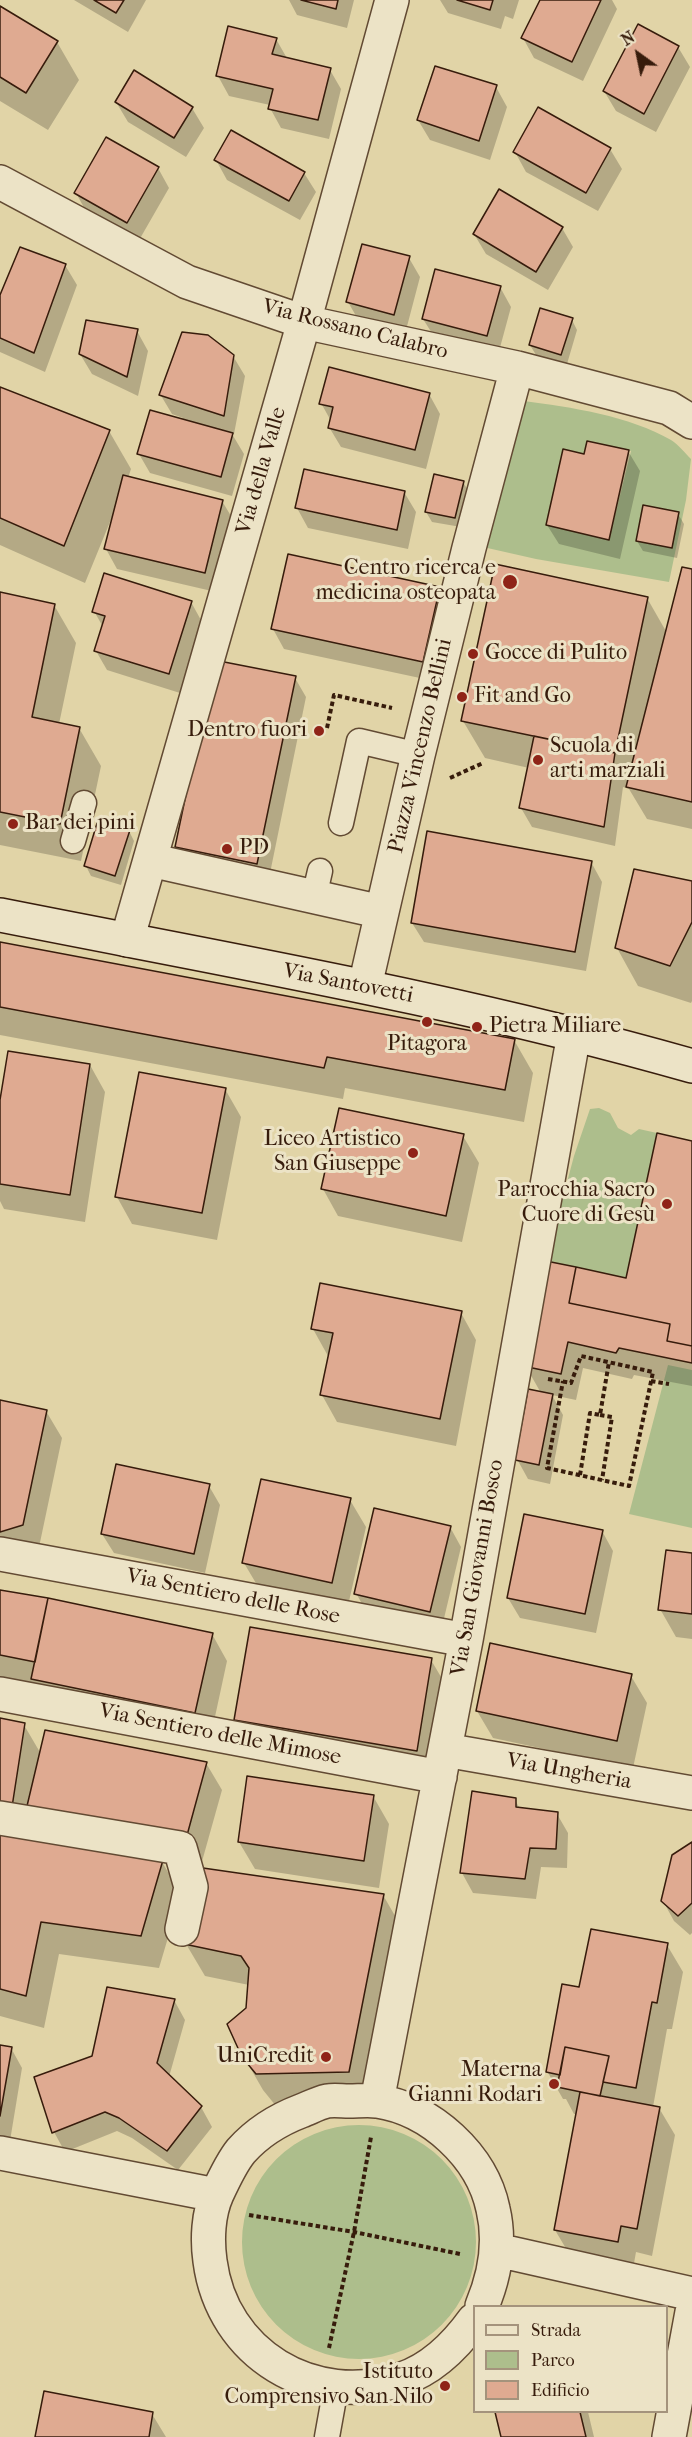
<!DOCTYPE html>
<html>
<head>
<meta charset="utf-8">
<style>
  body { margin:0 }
  #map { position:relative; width:692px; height:2437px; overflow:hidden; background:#e1d4a7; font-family:"IM FELL French Canon",serif }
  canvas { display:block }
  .legend { position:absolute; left:473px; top:2305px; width:195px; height:108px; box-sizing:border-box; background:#ece3c6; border:2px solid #a4937c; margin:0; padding:8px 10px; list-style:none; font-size:18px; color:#371c0c }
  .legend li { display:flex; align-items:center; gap:12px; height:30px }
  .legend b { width:30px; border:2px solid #a4937c }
  .north { position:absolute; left:608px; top:24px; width:60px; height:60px; -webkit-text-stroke:4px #ece3c6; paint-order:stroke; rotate:327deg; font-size:16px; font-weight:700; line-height:24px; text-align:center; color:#371c0c }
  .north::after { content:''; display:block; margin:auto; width:21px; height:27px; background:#371c0c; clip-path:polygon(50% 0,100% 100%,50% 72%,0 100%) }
</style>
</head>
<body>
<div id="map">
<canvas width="692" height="2437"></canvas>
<ul class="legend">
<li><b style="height:8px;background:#ece3c6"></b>Strada</li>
<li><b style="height:16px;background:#adbe8c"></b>Parco</li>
<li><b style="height:16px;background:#dfaa91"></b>Edificio</li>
</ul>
<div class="north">N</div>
</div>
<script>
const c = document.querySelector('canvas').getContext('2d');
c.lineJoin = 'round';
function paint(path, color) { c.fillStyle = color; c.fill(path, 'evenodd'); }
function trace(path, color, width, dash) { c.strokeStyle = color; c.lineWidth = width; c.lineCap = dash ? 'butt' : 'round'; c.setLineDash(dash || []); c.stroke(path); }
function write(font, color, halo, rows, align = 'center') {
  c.font = font + ' "IM FELL French Canon",serif'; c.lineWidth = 6; c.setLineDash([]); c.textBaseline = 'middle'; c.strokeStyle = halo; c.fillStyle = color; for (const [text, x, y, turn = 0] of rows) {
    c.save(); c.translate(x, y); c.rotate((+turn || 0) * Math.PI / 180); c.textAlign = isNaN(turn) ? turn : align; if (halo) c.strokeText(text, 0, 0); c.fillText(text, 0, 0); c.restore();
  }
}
const green = new Path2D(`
  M524,401c46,6 106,15 147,39 8,5 14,13 20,19l-5,41 -17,82 -133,-23 -53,-12zM587,441l44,10 -22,89 -63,-15 17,-76 21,5z
  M599,1108l11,5 8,15 13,7 8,-6 18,4 -31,145 -80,-17 28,-105 16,-47z
  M668,1365l24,5v158l-63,-14z
  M242 2242a117 117 0 1 1 234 0a117 117 0 1 1-234 0Z`);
const shadow = new Path2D(`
  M74,0h72l-18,32z
  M289,0h65l-7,28 -50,-13z
  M440,0h79l-6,19 -8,-3 -4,13 -53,-16z
  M541,0h71l5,9 -34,72 -49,-23 -11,-20z
  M0,8l57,34 22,38 -31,50 -48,-29z
  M638,26l40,21 12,20 -34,65 -40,-21 -12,-20z
  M276,39l12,21 42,10 11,19 -12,50 -48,-11 -11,-20v-3l-41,-9 -11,-20z
  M134,73l58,35 12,20 -18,29 -58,-35 -12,-20z
  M496,87l11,20 -17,53 -60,-20 -12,-20z
  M610,149l12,20 -24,42 -72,-39 -11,-20z
  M216,160l88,13 12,19 -16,28 -73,-40z
  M158,168l11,20 -31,54 -51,-29 -11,-20z
  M562,228l11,19 -25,43 -62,-36 -12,-20z
  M409,258l11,19 -15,57 -46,-13 -11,-19z
  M65,265l12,20 -32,87 -45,-20v-53z
  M500,287l11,20 -13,48 -63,-17 -12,-19z
  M572,320l5,10 -10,34 -31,-9 -6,-10z
  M137,331l11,20 -10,45 -46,-22 -12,-20z
  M233,356l12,20 -11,58h-2l12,20 -12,42 -82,-23 -11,-19 44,-36 -11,-4 -12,-20z
  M0,388l109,43 22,38 -3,9 94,23 12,20 -18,71 -99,-23 -11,-20 8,-31 -2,-1 -27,66 -85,-38z
  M429,394l11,20 -14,55 -85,-22 -12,-20 2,-6 -10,-18z
  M628,451l12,20 -20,88 -61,-15 -12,-19 39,-69z
  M435,476l28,6 6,10 -8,35 -29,-5 -6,-10z
  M404,492l12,20 -8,37 -100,-21 -11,-20z
  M678,514l6,10 -7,34 -34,-7 -6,-10z
  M692,571v258l-45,-10 -18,-30 -6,-2 -8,59 -83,-19 -11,-19 8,-40 -44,-10 -22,-37 184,-123 20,35z
  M439,588l11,20 -16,73 -150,-32 -11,-20z
  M0,594l54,11 22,38 -17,81 20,4 22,38 -20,95 -81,-16z
  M191,602l11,20 -22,71 -73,-23 -11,-19 7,-24 -9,-16z
  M295,678l11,19 -38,186 -80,-16 -11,-20z
  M129,831l5,10 -13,44 -30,-9 -5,-10z
  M591,862l11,20 -16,89 -162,-29 -12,-19z
  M692,882v119l-1,2 -53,-17 -21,-38z
  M0,943l514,97 19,33 -9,49 -179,-34 -2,11 -343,-64z
  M90,1065l15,27 -20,130 -81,-13 -4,-8v-92z
  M225,1089l16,28 -24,123 -85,-16 -15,-27z
  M463,1136l16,27 -17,79 -124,-26 -15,-27z
  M692,1142v244l-58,-11 -2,4 -49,-11 -7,32 -24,-5 11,20 -13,69 -22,-5 -11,-20 24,-66 -16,-28 102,-85z
  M461,1313l15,27 -20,106 -119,-24 -15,-27 6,-39 -15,-27z
  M0,1401l46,10 16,27 -24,114 -38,10z
  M209,1486l11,19 -15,68 -91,-20 -12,-19z
  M350,1500l16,27 -19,83 -87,-20 -16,-27z
  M450,1527l11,20 -20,84 -74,-18 -11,-20z
  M602,1531l11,20 -17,82 -76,-15 -12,-20z
  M692,1555v84l-16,-2 -16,-28z
  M0,1591l212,43 15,27 -17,79 -210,-35z
  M431,1660l16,27 -15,91 -181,-31 -16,-27z
  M631,1676l16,27 -14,65 -140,-30 -16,-27z
  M0,1719l24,6 17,29 165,9 16,27 -21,75 -201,-37z
  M373,1796l16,28 -10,64 -124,-19 -16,-27z
  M515,1800l5,9 37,5 11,19 -1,35 -26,-1 -5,32 -63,-6 -11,-20z
  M0,1833l162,29 19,32 -22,74 -100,-14 -15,74 -44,-12z
  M692,1844v89l-2,2 -16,-14 -11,-20z
  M383,1895l19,33 -35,176 -91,2 -13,-16 -19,-33 5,-72 -44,-9 -19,-32z
  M667,1945l16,27 -11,57h-5l-14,78 6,1 16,27 -23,121 -16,-4 -3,17 -62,-12 -16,-27 23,-116h-4l-8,-15h-3l-16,-28 34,-82z
  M174,2000l11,20 -16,57 32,30 11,20 -34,43 -46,-32 -15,-7 -52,21 -11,-20 39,-75z
  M0,2046l11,2 11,20 -13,79 -9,-1z
  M496,2412h92l6,25h-92z
  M152,2414l14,23h-130z`);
const building = new Path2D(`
  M94,0h30l-8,13z
  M301,0h37l-2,9z
  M457,0h36l-3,10z
  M540,0h61l-29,62 -51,-24z
  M0,6l58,35 -32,52 -26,-16z
  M638,24l41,22 -35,68 -41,-23z
  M228,26l49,12 -5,16 59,14 -13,52 -50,-11 5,-20 -57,-13z
  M435,66l62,19 -18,56 -62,-21z
  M134,70l59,37 -19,31 -59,-36z
  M538,107l73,41 -25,45 -73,-41z
  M231,130l74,42 -16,29 -75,-41z
  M106,137l53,30 -32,56 -53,-30z
  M499,189l64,38 -27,45 -63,-38z
  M362,244l48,12 -16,59 -48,-13z
  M20,247l46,17 -32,89 -34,-15v-43z
  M435,269l66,17 -14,50 -65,-17z
  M540,308l33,10 -12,37 -32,-10z
  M86,320l52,9 -11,48 -48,-23z
  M182,332l26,3 26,20 -10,61 -65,-21z
  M329,367l101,26 -15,57 -87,-22 5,-21 -14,-3z
  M0,387l110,43 -46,116 -64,-28z
  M150,410l83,23 -12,44 -84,-23z
  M587,441l42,9 -20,90 -63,-15 17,-76 21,5z
  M304,469l101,22 -8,39 -102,-22z
  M434,474l30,7 -9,37 -30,-6z
  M123,475l100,25 -18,73 -101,-24z
  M643,505l36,7 -7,36 -36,-7z
  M288,554l152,33 -17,75 -152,-33z
  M495,564l153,33 -33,156 -154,-32z
  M682,567l10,2v233l-66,-15z
  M104,573l88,28 -23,73 -75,-23 11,-35 -13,-4z
  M0,592l55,12 -23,113 48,10 -20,97 -60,-12z
  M214,660l82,16 -39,188 -82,-17z
  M534,736l81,17 -11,74 -85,-19z
  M98,820l32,10 -15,46 -31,-10z
  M427,831l165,30 -17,91 -164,-29z
  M634,869l58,12v41l-22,44 -55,-18z
  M0,942l515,97 -10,51 -178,-33 -3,11 -5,-1 -319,-60z
  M8,1051l82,13 -20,131 -70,-11v-84z
  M139,1072l87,16 -24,125 -87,-16z
  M339,1108l125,26 -18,82 -125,-27z
  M657,1133l35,8v205l-25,-5 3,-17 -101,-21 7,-36 50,11z
  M546,1261l30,6 -7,36 101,21 -3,17 25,5v17l-73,-15 -3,5 -48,-11 -7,32 -38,-8z
  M320,1283l142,28 -22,108 -120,-24 13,-62 -22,-4z
  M528,1389l25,5 -14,71 -24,-5z
  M0,1400l47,10 -24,115 -23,7z
  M116,1464l94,20 -16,70 -93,-20z
  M261,1479l90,19 -19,85 -90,-20z
  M374,1508l77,18 -21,86 -76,-18z
  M524,1514l79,16 -18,84 -78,-16z
  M666,1550l26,3v61l-34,-4z
  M0,1590l48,8 -13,64 -35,-7z
  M48,1598l165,35 -18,80 -164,-34z
  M250,1627l182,31 -15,93 -183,-31z
  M490,1643l142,31 -15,67 -141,-30z
  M0,1718l25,5 -13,84 -12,-2z
  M45,1730l162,32 -21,77 -159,-33z
  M247,1776l127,19 -10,66 -126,-19z
  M472,1791l44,7v9l42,5 -2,37 -26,-1 -5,31 -65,-6z
  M0,1831l163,29 -22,76 -100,-14 -15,74 -26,-7z
  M692,1842v61l-14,13 -17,-15 11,-46z
  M196,1867l188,27 -35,178 -93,2 -14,-17 -15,-33 19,-16 3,-40 -8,-12 -57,-12z
  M591,1929l77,14 -11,60 -5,-1 -16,86 -33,-6 6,-26 -44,-9 -5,28 -14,-3 16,-88 17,3z
  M107,1987l68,12 -18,64 45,43 -35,45 -48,-33 -14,-6 -53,21 -18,-56 58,-21z
  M0,2045l12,2 -12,69z
  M565,2047l44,9 -9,40 -43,-9z
  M580,2092l80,15 -23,122 -16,-3 -3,16 -64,-12z
  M44,2391l109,21 -4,25h-114z
  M495,2412h85l6,25h-85z`);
const path = new Path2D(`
  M327,728l7,-33 58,13
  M450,778l33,-15
  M548,1379l23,4 10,-27 72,16 -24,114 -82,-18 16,-87
  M651,1381l18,3
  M600,1415l12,2 -10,63
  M580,1475l10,-62 10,2 9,-53
  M249,2215l105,17 106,22
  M329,2348l25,-116 17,-95`);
const lane = new Path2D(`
  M341,823l18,-82 59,14
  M73,841l11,-38
  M314,897l6,-26
  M327,2437l9,-50`);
const street = new Path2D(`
  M0,182l187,100 117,40 213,46 152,40 23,14
  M150,860l232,52
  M127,940l177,-618 88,-322
  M365,986l53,-231 51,-207 48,-180
  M0,1554l466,86
  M0,1694l440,83
  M445,1750l247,43
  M0,1818l180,30 11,39 -9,42
  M377,2101l89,-461 108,-606
  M0,2153l216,42
  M497,2250l195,44
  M474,2320c-18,25 -42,49 -72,59 -89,30 -180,-25 -192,-118 -3,-21 -2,-47 7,-67 6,-13 15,-32 24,-43 16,-18 39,-32 60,-40 8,-3 17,-8 26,-10 7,-1 15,0 22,0 9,0 19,-1 28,0 54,8 105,55 116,108 8,34 2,66 -11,97
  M669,2437l23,-125`);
const secondary = new Path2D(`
  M0,915c232,46 465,86 692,151`);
const markers = [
  [510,582,8,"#8f2418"],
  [473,654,6,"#8f2418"],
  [462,697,6,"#8f2418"],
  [319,731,6,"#8f2418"],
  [538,760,6,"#8f2418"],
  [13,824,6,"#8f2418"],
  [227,849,6,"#8f2418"],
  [427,1022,6,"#8f2418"],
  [477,1027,6,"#8f2418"],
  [413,1153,6,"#8f2418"],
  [667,1204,6,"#8f2418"],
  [326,2057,6,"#8f2418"],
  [554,2084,6,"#8f2418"],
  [445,2386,6,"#8f2418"]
];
const streetNames = [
  ["Via Rossano Calabro",355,330,14],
  ["Via della Valle",262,471,-74],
  ["Piazza Vincenzo Bellini",421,746,-77],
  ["Via Santovetti",348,984,11],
  ["Via San Giovanni Bosco",478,1568,-80],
  ["Via Sentiero delle Rose",233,1597,11],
  ["Via Sentiero delle Mimose",220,1735,11],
  ["Via Ungheria",569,1772,10]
];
const poiNames = [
  ["Centro ricerca e",496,569],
  ["medicina osteopata",496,594],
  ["Gocce di Pulito",485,654,"left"],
  ["Fit and Go",474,697,"left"],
  ["Dentro fuori",307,731],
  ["Scuola di",550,747,"left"],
  ["arti marziali",550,772,"left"],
  ["Bar dei pini",25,824,"left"],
  ["PD",239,849,"left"],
  ["Pietra Miliare",489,1027,"left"],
  ["Pitagora",427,1045,"center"],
  ["Liceo Artistico",401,1140],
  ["San Giuseppe",401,1165],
  ["Parrocchia Sacro",655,1191],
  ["Cuore di Gesù",655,1216],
  ["UniCredit",314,2057],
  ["Materna",542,2071],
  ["Gianni Rodari",542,2096],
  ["Istituto",433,2373],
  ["Comprensivo San Nilo",433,2398]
];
paint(green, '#adbe8c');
paint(shadow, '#0003');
paint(building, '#dfaa91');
trace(building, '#371c0c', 1.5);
trace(lane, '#624a33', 27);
trace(street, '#624a33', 36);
trace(secondary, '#371c0c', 36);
trace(path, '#371c0c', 4, [4.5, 3]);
trace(lane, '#ece3c6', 24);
trace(street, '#ece3c6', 33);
trace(secondary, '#ece3c6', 33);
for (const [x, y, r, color] of markers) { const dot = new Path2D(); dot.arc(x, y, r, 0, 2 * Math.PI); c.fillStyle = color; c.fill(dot); trace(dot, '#ece3c6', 2); }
write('22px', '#371c0c', '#ece3c6', streetNames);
write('22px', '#371c0c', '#ece3c6', poiNames, 'right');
</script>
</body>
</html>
